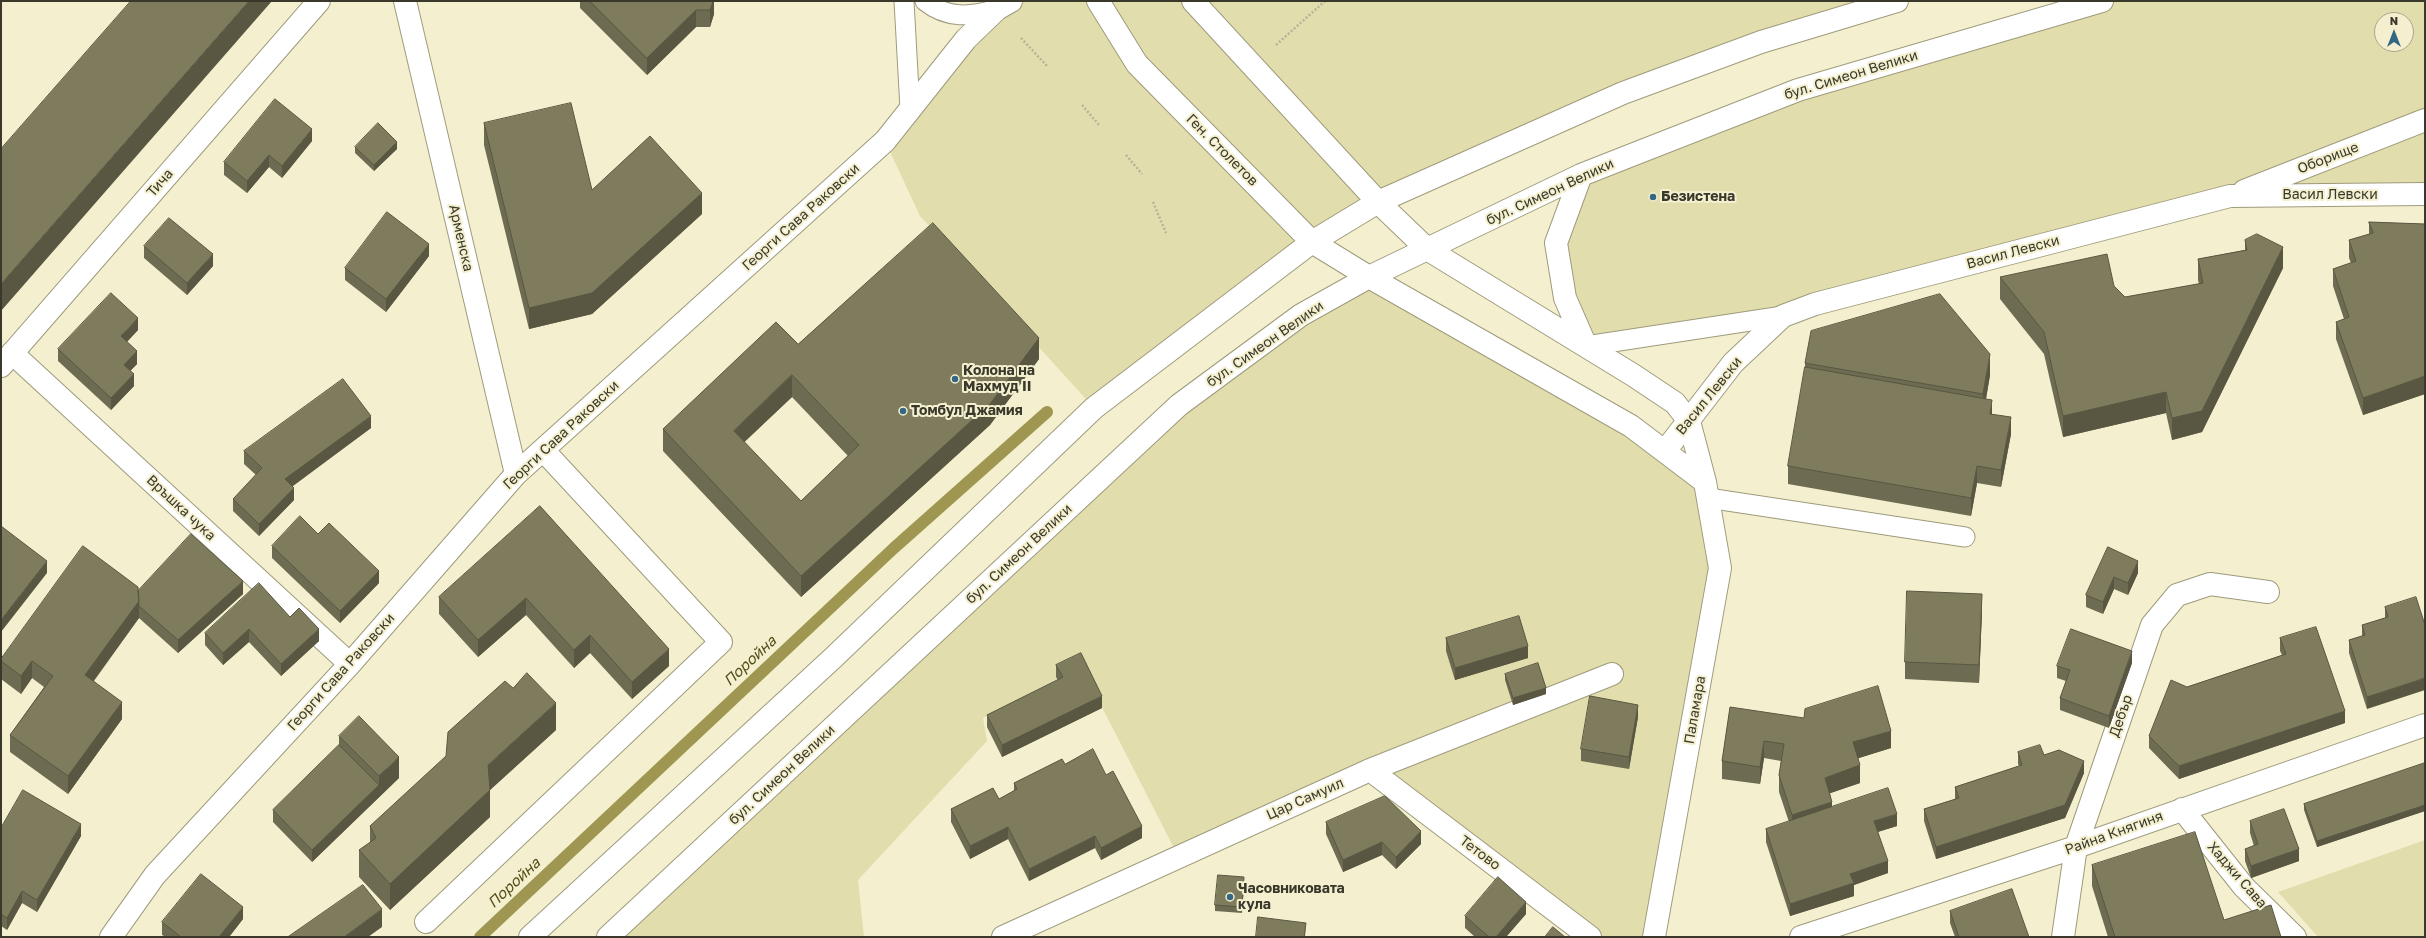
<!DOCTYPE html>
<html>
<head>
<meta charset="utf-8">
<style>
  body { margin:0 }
  #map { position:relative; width:2426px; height:938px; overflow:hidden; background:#f4f0cf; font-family:"Golos Text",sans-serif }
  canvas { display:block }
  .frame { position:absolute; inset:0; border:2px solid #39382b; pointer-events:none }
  .north { position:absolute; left:2374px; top:12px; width:40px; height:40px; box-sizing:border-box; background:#f4f0cf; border:1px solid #a9a68d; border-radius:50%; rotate:0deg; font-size:11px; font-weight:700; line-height:16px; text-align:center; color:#39382b }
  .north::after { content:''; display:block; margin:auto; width:14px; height:18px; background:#346784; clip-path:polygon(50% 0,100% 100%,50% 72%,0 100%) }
</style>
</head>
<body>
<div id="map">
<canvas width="2426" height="938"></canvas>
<div class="frame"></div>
<div class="north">N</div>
</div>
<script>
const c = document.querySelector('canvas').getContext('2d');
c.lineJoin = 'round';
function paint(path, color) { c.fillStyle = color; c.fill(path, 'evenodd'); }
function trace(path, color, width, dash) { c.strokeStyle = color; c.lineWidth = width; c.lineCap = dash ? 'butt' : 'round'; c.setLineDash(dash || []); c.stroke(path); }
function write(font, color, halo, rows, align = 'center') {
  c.font = font + ' "Golos Text",sans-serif'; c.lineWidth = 4; c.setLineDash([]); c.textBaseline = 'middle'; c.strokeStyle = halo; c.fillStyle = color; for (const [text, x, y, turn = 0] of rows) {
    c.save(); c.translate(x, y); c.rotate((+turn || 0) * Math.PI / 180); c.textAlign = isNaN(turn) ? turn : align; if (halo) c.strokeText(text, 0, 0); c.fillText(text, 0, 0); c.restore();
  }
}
const green = new Path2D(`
  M1011,1h886l-136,41 -383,160 -284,206 -174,-192 -35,-75z
  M2102,1h323v193l-195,2 -415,108 -229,42 -30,-103 25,-68 61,-24zM2382,20h24v24h-24z
  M1369,277l336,205 15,86 -66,369h-64l-220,-167 -192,86 -97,-190 -98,52 4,23 -129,139 6,57h-256l571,-532z
  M2425,840v97h-107l-40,-45z`);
const stream = new Path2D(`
  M480,937l414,-389 153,-136`);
const path = new Path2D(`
  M1021,38l26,28
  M1276,45l49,-44
  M1082,105l17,20
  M1126,155l16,19
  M1153,202l13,31`);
const lane = new Path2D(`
  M904,1l6,108
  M925,1c22,18 46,16 72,8
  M1586,346l197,-30
  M1708,498l257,39`);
const street = new Path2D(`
  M405,1l111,473
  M2244,191l181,-71
  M12,353l338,311
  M1,366l318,-365
  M1665,451l68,-88 50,-47 32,-12 415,-108 195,-2
  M1370,770l220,167
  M2182,809l62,78 51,50
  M426,922l295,-280 -178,-192
  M111,937l44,-62 195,-211 166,-190 369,-333 81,-102 31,-30 14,-8
  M1003,937l367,-167 242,-96
  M1801,937l275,-90 349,-122
  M2063,937l13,-90 76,-222 25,-30 33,-11 58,8`);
const secondary = new Path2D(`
  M1098,1l39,63 175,178 57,35 262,149 74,56
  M1193,1l185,201 49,47 206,126 42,28 14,18 16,61 15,86 -66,369
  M1581,175l-25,68 9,55 21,48
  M530,937l303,-279 261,-250 218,-166 66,-40 245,-109 138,-51 136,-41
  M608,937l571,-532 122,-90 68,-38 212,-102 61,-24 156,-61 304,-89`);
const wall = new Path2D(`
  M580,1h134v13l-4,13h-14l-49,48 -67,-67z
  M484,123l108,67 110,24 -110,100 -63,15 -45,-184z
  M312,141l-30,37 -13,-11 -22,26 -23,-18v-13z
  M355,147l42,2 -23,22 -19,-18z
  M2369,222l56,2v170l-62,21 -27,-76v-17l8,-3 -11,-33v-17l18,-6 -2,-5v-18l20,-6z
  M2245,240l38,28 -81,164 -30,8 -6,-27 -103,24 -19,-83 -44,-55v-22l114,9 11,11 74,-13 -1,-4v-21l47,-9z
  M144,246l69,20 -26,29 -43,-37z
  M429,256l-43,56 -41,-32v-12z
  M138,330l-11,12 10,22 -7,7 4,15 -23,24 -53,-49v-12z
  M798,344l241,15 -49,66 -189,172 -138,-146v-22zM792,397l56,59 -47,45 -57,-59z
  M1805,363l185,12 -4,24 6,15 19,20 -10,53 -24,-4 -6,33 -183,-32v-18l17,-99z
  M371,428l-79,58 2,14 -35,36 -26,-25v-12l23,-24 -12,-11v-13z
  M540,506l129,160 -37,33 -42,-46 -16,15 -48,-53 -48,42 -39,-43v-17z
  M272,546l107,37 -39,40 -68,-65z
  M2108,547l30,26 -10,22 -14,-6 -11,25 -17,-7v-12z
  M138,591l105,3 -65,59 -39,-35 -45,63 28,38 -54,75 -58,-42v-17l34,-48 -12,-9 -11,16 -20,-15v-20z
  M2385,607l40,18 -58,84 -18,-56v-13l13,-4v-11l23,-7z
  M1982,611l-3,72 -74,-4v-17z
  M290,617l29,24 -38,35 -32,-34 -26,23 -18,-20v-12z
  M1446,638l82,20 -73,22 -9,-29z
  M2280,638l65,85 -166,56 -30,-31v-12l38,-49 95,-32 -2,-4z
  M2132,663l-23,65 -49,-18v-12l6,-17 -9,-3v-12z
  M1056,665l46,43 -100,49 -15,-30v-12l71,-35 -2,-3z
  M1505,674l41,20 -33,11 -8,-25z
  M1730,707l161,41 -33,10 2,25 -30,10 2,14 65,19 -19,6 10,41 -34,12v11l-64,20 -24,-74v-13l23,-7 -10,-30v-17l2,-14 -17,-3 -4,26 -38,-5v-18z
  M1638,717l-9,52 -48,-8v-12z
  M556,730l-66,60v27l-100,93 -31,-33v-27l11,-7v-17z
  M339,736l60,42 -87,84 -39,-40v-12l66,-65z
  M2018,752l26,3 40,18 -19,45 -129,41 -12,-38v-12l31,-10v-12l64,-21 -1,-2z
  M2425,763v48l-108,36 -13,-37v-6z
  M1065,764l41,11 36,63 -41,22 -6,-12 -66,33 -21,-42 -38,20 -19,-37v-13l48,-10 15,-8v-8z
  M2250,821l49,40 -48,17 -6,-17v-12l9,-3 -4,-13z
  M1326,822l95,22 -25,25 -14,-14 -39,17 -17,-38z
  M1,828l80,8 -44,76 -15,-9 -15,27 -6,-4z
  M2092,865l132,55 57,17h-173l-16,-51z
  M1244,883l-2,30 -27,-2v-6z
  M1950,911l79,26h-74l-5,-14z
  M1526,914l-20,23h-31l-10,-9v-12z
  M243,919l-14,18h-63l-4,-2v-13z`);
const shadedWall = new Path2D(`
  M249,1h23l-271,310v-27z
  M713,1h1v13l-4,13v-17z
  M696,10v17l-49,48v-17z
  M312,129v12l-30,37v-12z
  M397,142v7l-23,22v-6z
  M269,155v12l-22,26v-12z
  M702,193v21l-110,100 -63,15v-21z
  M429,244v12l-43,56v-13z
  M2283,247v21l-81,164 -30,8v-22z
  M213,254v12l-26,29v-12z
  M138,318v12l-17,18v-12z
  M1039,338v21l-49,66 -189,172v-21z
  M137,351v13l-13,13v-12z
  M1990,354v21l-7,41v-22z
  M134,374v12l-23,24v-12z
  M792,375v22l-58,55v-21z
  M2425,376v18l-62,21v-17z
  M2166,392v21l-103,24v-21z
  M1992,400v18l-2,-4z
  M371,416v12l-86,64v-13z
  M2011,417v17l-10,53v-17z
  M1977,466v17l-6,33v-18z
  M294,488v12l-35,36v-12z
  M47,561v12l-46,59v-12z
  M2138,561v12l-10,22v-12z
  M379,571v12l-39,40v-12z
  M2114,577v12l-11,25v-12z
  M243,581v13l-65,59v-13z
  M1982,594v17l-3,72v-18z
  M526,598v17l-48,42v-17z
  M139,601v17l-54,74v-17z
  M249,629v13l-26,23v-12z
  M319,629v12l-38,35v-12z
  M590,635v18l-16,15v-18z
  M1528,646v12l-73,22v-12z
  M669,649v17l-37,33v-17z
  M2132,651v12l-23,65v-12z
  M32,661v17l-11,16v-18z
  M2425,678v12l-58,19v-12z
  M1546,688v6l-33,11v-7z
  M1102,696v12l-100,49v-12z
  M122,702v17l-54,75v-18z
  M556,703v27l-66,60v27l-100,93v-26l98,-119z
  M1638,705v12l-9,52v-12z
  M2345,711v12l-166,56v-13z
  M1891,731v17l-38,12v-18z
  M1764,741v17l-4,26v-17z
  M399,757v21l-87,84v-12l67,-65v-9z
  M2084,761v12l-19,45 -129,41v-12z
  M1860,765v18l-35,12v-17z
  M1832,802v18l-40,13v-18z
  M2425,805v6l-108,36v-6z
  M1897,814v12l-23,7v-12z
  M81,824v12l-44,76v-12z
  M1142,826v12l-41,22v-12z
  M1008,827v12l-38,20v-13z
  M1421,831v13l-25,25v-12z
  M1095,836v12l-66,33v-12z
  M1382,842v13l-39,17v-12z
  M2299,849v12l-48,17v-12z
  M1888,861v12l-34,12v11l-64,20v-12l60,-30z
  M1244,877v6l-2,30v-6z
  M22,891v12l-15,27v-12z
  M1526,902v12l-20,23h-10z
  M243,907v12l-14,18h-10z
  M382,909v18l-14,10h-24z
  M1306,923l-1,14h-1z`);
const building = new Path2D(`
  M131,1h118l-248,283v-135z
  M590,1h123l-3,9h-14l-49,48z
  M275,99l37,30 -30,37 -13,-11 -22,26 -23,-19z
  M571,103l21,87 58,-54 52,57 -110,100 -63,15 -45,-185z
  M378,123l19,19 -23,23 -19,-18z
  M387,212l42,32 -43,55 -41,-31z
  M169,218l44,36 -26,29 -43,-37z
  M2369,222l56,2v152l-62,22 -27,-76 13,-5 -16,-48 23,-8 -7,-21 24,-7z
  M933,223l106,115 -49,66 -189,172 -138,-147 113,-107 22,22zM792,375l67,70 -58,56 -67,-70z
  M2257,234l26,13 -81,164 -30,7 -6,-26 -103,24 -19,-84 -44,-55 107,-23 7,32 11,11 78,-14 -5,-24 49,-9 -2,-10z
  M111,293l27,25 -17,18 16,15 -13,14 10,9 -23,24 -53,-49z
  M1940,294l50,60 -7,40 -178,-31 6,-32z
  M1805,367l187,33 -2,14 21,3 -10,53 -24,-4 -6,32 -183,-32z
  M343,379l28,37 -86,63 9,9 -35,36 -26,-25 29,-31 -18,-17z
  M540,506l129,143 -37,33 -42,-47 -16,15 -48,-52 -48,42 -39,-43z
  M300,516l18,18 11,-11 50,48 -39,40 -68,-65z
  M1,526l46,35 -46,59z
  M191,534l52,47 -65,59 -39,-34 -1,-15z
  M83,546l55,41 1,14 -54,74 37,27 -54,74 -58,-41 43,-59 -21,-15 -11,15 -20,-15v-2z
  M2108,547l30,14 -10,22 -14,-6 -11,25 -17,-7z
  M259,583l31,34 9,-9 20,21 -38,35 -32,-35 -26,24 -18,-20z
  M1907,591l75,3 -3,71 -74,-3z
  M2416,597l9,28v53l-58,19 -18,-57 16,-5 -3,-10 26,-8 -3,-10z
  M1519,616l9,30 -73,22 -9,-30z
  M2316,627l29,84 -166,55 -30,-30 22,-56 16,7 99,-33 -6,-16z
  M2071,629l61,22 -23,65 -49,-18 10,-28 -13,-4z
  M1081,653l21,43 -100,49 -15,-30 76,-38 -7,-12z
  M1538,663l8,25 -33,10 -8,-24z
  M527,673l29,30 -68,62 2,25 -100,94 -31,-34 17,-12 -6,-12 76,-70 2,-24 57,-51 8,7z
  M1878,686l13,45 -38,11 7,23 -35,13 7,24 -40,13 -13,-40 5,-31 -20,-3 -4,26 -38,-6 8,-54 74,11 1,-9z
  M1590,696l48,9 -9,52 -48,-8z
  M359,716l40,41 -20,19 -40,-40z
  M339,745l40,40 -67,65 -39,-40z
  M2040,745l4,10 15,-5 25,11 -19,44 -129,42 -12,-38 35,-11 -4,-11 67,-22 -4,-13z
  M1093,749l13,26 7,-4 29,55 -41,22 -6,-12 -66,33 -21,-42 -38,19 -19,-37 42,-21 6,11 18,-10 -3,-6 48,-24 3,5z
  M2425,763v42l-108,36 -13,-37z
  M1888,788l9,26 -23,7 14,40 -38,13 4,9 -64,21 -24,-75z
  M23,790l58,34 -44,76 -15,-9 -15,27 -6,-4v-86z
  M1385,796l36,35 -25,26 -14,-15 -39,18 -17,-38z
  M2284,809l15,40 -48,17 -6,-17 13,-5 -8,-23z
  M2195,832l29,88 47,-15 10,32h-166l-23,-72z
  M201,874l42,33 -24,30h-38l-19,-15z
  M1218,875l26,2 -2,30 -27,-2z
  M1498,877l28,25 -30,35h-7l-24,-21z
  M363,885l19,24 -38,28h-56z
  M2012,889l17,48h-70l-9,-26z
  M1258,917l48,6 -2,14h-48z
  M1553,927l12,10h-20z`);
const markers = [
  [1653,197,4,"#346784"],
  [955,379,4,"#346784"],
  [903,411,4,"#346784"],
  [1230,897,4,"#346784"]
];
const streetNames = [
  ["бул. Симеон Велики",1851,75,-17],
  ["Ген. Столетов",1222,150,45],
  ["Оборище",2328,158,-21],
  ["Тича",160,183,-49],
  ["бул. Симеон Велики",1550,192,-25],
  ["Васил Левски",2330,195],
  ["Георги Сава Раковски",801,217,-42],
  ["Арменска",461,238,77],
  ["Васил Левски",2013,252,-15],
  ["бул. Симеон Велики",1265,344,-35],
  ["Васил Левски",1709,396,-51],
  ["Георги Сава Раковски",561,435,-43],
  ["Връшка чука",181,508,43],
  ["бул. Симеон Велики",1019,554,-43],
  ["Георги Сава Раковски",341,672,-48],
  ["Паламара",1695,710,-80],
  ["Дебър",2121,716,-71],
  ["бул. Симеон Велики",782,775,-43],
  ["Цар Самуил",1305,799,-24],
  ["Райна Княгиня",2114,833,-20],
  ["Тетово",1480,853,37],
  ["Хаджи Сава",2237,875,49]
];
const poiNames = [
  ["Безистена",1661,197],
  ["Колона на",963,371],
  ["Махмуд II",963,387],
  ["Томбул Джамия",911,411],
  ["Часовниковата",1238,889],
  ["кула",1238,905]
];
const waterNames = [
  ["Поройна",750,661,-43],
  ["Поройна",514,883,-43]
];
paint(green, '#e2ddad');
trace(stream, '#9e9651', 12);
trace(lane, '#9e9b7c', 21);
trace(street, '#9e9b7c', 24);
trace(secondary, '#9e9b7c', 24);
trace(path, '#b6b399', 2.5, [2, 2]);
trace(lane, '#fff', 19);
trace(street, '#fff', 22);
trace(secondary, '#fff', 22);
paint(wall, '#6d6b51');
paint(shadedWall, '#595742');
paint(building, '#7f7c5e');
trace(building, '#595742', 1);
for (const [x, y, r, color] of markers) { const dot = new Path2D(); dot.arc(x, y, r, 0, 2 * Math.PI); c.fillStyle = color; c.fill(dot); trace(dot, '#f4f0cf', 1.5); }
write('14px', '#39382b', '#f4f0cf', streetNames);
write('bold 14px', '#39382b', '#f4f0cf', poiNames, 'left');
write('italic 15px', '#534d18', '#f4f0cf', waterNames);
</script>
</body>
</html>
